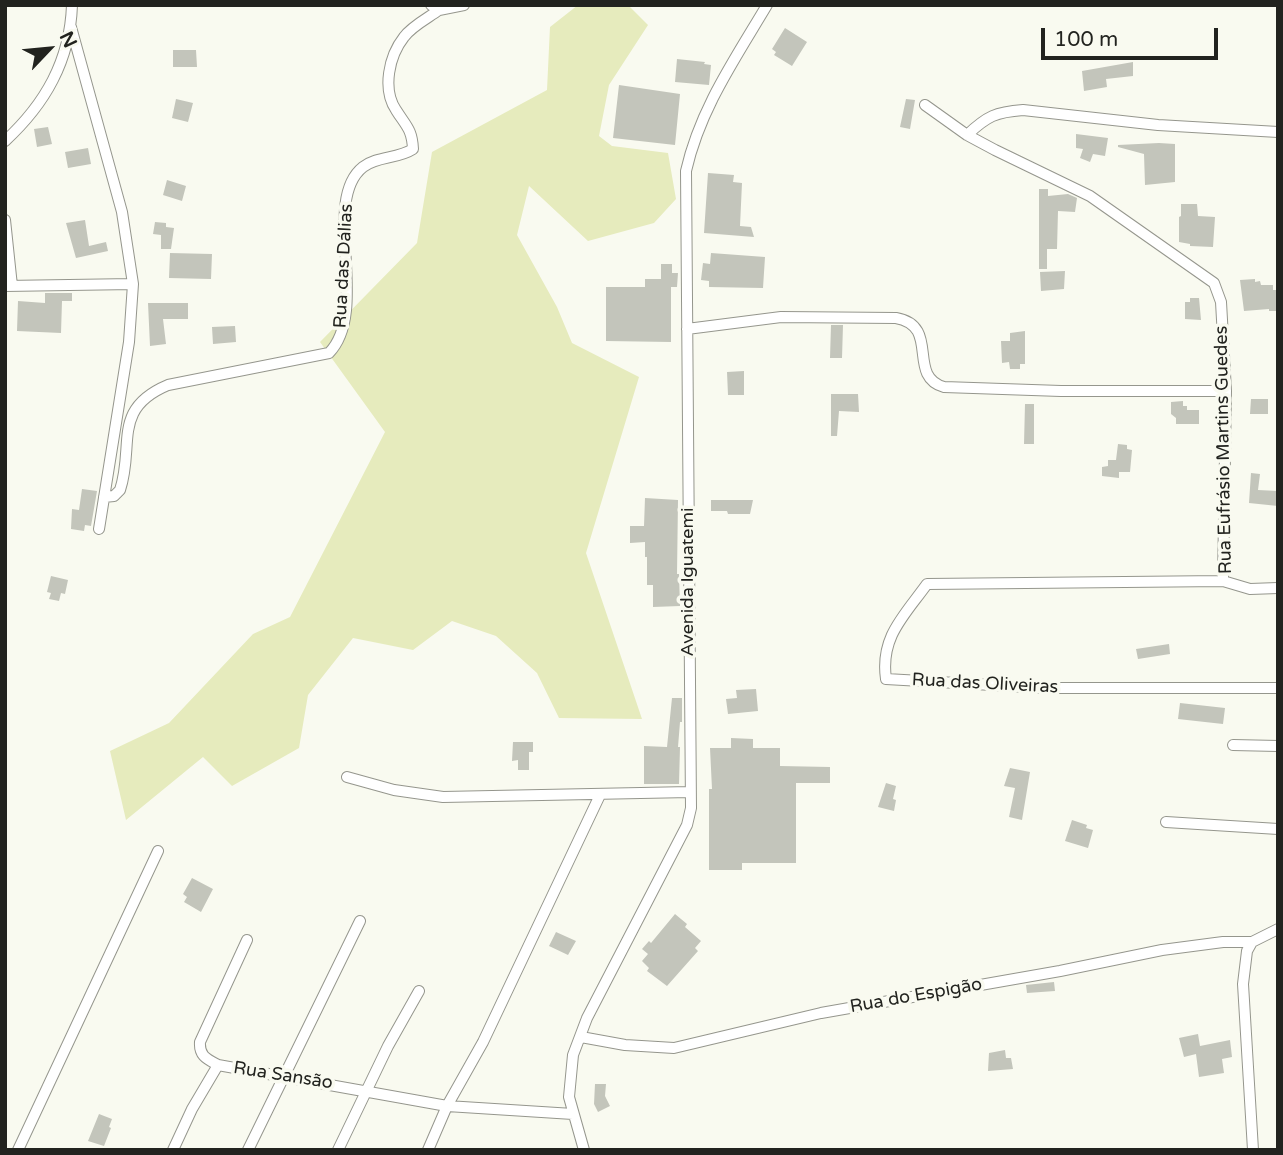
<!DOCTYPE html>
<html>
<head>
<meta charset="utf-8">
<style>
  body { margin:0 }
  #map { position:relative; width:1283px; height:1155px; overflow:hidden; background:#f9faf0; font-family:"Varela Round",sans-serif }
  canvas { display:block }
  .frame { position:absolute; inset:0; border:7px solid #22231f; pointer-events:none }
  .north { position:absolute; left:14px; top:14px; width:70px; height:70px; -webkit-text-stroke:5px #f9faf0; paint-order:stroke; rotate:64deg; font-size:19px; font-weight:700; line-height:28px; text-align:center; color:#22231f }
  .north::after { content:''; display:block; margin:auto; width:24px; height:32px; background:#22231f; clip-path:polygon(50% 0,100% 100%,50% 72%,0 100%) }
  .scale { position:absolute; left:1041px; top:28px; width:177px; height:32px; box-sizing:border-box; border:4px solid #22231f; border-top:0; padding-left:9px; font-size:21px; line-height:24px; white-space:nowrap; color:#22231f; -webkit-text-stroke:5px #f9faf0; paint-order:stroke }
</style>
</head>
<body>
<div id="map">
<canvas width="1283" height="1155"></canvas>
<div class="frame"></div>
<div class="north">N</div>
<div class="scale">100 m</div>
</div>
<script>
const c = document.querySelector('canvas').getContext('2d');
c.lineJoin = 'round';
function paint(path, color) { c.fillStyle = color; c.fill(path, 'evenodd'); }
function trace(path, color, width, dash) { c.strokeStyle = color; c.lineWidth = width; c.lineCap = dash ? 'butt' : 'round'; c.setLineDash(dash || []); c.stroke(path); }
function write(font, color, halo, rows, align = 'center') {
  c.font = font + ' "Varela Round",sans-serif'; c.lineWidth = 7; c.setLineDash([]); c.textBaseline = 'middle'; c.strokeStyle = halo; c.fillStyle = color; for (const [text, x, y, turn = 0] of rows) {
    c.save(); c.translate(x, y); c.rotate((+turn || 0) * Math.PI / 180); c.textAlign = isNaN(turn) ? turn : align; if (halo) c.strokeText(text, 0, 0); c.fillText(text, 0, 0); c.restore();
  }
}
const green = new Path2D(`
  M578,5h50l20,20 -39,60 -10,51 13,10 56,7 8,46 -22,24 -66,18 -59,-55 -12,49 40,72 15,36 67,34 -53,176 56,166 -83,-1 -22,-45 -41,-37 -44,-15 -39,29 -60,-12 -45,57 -9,53 -67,38 -29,-29 -77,63 -16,-69 59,-28 84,-89 37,-17 95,-185 -65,-90 97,-99 15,-91 115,-62 3,-63z`);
const building = new Path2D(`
  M785,28l22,14 -15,24 -18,-11 2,-3 -4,-3z
  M173,50h23l1,17h-24z
  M677,59l28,3 -1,2 7,1 -2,20 -34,-3z
  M1133,62v14l-27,3 1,8 -23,4 -2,-20z
  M619,85l61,9 -5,51 -62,-7z
  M176,99l17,4 -5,19 -16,-4z
  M906,99l9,1 -5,29 -10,-2z
  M48,127l4,17 -15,3 -3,-18z
  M1076,134l32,4 -3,18 -12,-2 -3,8 -10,-4 3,-9 -7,-1z
  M1159,143l16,1v38l-30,3 -1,-31 -26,-7v-2z
  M88,148l3,16 -23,4 -3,-16z
  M708,173l26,2 -1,7 9,1 -2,43 11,1 3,10 -50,-4z
  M167,180l19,6 -4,15 -19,-6z
  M1039,189h9v7l20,-2 9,4 -2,14 -17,-1 -1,38h-10v20h-8z
  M1181,204h16l1,12 17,1 -2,30 -23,-1v-2l-11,-2v-25l2,-1z
  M85,220l4,26 17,-4 2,9 -32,7 -10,-35z
  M155,222l11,1v4l8,1 -3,21h-10v-14l-8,-1z
  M170,253l42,1 -1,25 -42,-1z
  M711,253l54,4 -2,31 -54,-1v-6l-8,-1 2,-17 7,1z
  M661,264h11v9h6l-1,14h-6v55l-65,-1v-54h39v-8h16z
  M1065,271l-1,18 -23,2 -1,-19z
  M1255,279v3l5,-1 1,4h12v5h5v21h-9v-2l-25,2 -4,-31z
  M45,293h27v8h-10l-1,32 -44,-2 1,-30 27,2z
  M1190,298h9l2,22 -16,-1v-17h5z
  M148,303h40v16h-25l3,25 -16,2z
  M831,325h12l-1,33h-12z
  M235,326l1,16 -23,2 -1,-17z
  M1025,331v33h-5v5h-10l-1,-7 -7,1 -1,-22h9v-8z
  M744,371v24h-16l-1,-23z
  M831,394h27l1,18 -20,-1 -2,25h-6z
  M1251,399h17v15h-18z
  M1183,401v5h4v4h12v14h-23v-6l-5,-4v-12z
  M1025,404h9v40h-10z
  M1118,444l9,1v4l5,1 -2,22h-11v6l-17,-2v-9l6,-1v-6h8z
  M1251,473l9,1 -2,16 20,1v15l-29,-3z
  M82,489l15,2 -6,35 -6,-1 -1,6 -13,-2 1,-20 7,1z
  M645,498l33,2 -1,74h2l1,32 -27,1v-22h-6v-28h-2v-15l-15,1v-17h14z
  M711,500h42l-3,14h-22l-1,-3h-16z
  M51,576l17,4 -3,14 -4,-1 -2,8 -10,-2 2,-6 -4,-1z
  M1169,644l1,10 -32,5 -2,-10z
  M756,689l2,22 -30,3 -2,-15 11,-1 -1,-8z
  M672,698h10v24h-2l-2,25h2l-1,37h-35v-38l23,1z
  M1180,703l45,5 -2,16 -45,-5z
  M731,738l22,1v9h27v18l50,1v16h-34v80h-54v7h-33v-81h3l-2,-41h21z
  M513,742h20v10h-4v18h-11v-10l-6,1z
  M1010,768l20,4 -8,48 -13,-3 6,-29 -11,-2z
  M886,783l10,3 -3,13 3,1 -2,11 -16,-4z
  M1072,820l15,5 -1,3 7,2 -5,18 -23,-7z
  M192,878l21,11 -12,23 -17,-10 3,-5 -4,-3z
  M675,914l12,10 -2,3 16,14 -6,7 3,3 -31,35 -20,-15 2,-3 -7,-7 6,-7 -6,-5 7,-8 2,2z
  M556,932l20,9 -8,14 -19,-9z
  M1054,982l1,9 -28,2 -1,-8z
  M1198,1034l2,12 30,-6 2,17 -10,2 2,14 -25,4 -3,-23 -12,3 -5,-19z
  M1005,1050l1,8h5l2,11 -25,2 1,-18z
  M595,1084h11l-1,12 5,10 -12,6 -4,-8z
  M99,1114l13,5 -3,8 2,1 -7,18 -16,-5z`);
const minor = new Path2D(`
  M431,5l8,5 25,-5
  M71,27l51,185 11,72 -4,58 -30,187
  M925,105l42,30 28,15 95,46 124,87 7,19 5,89 -3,190 27,8 28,-1
  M967,135c20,-19 29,-23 56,-25l135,15 120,7
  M5,141c40,-37 65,-80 67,-136
  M5,220l7,66
  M5,286l128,-2
  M687,329l94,-12 115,1c45,8 10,58 48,69l117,4h165
  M104,497l10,-1 6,-6c15,-45 -9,-81 48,-105l161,-32c42,-43 -9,-152 34,-186 14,-11 35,-8 50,-18 -1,-20 -7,-23 -17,-39 -14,-21 -7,-54 8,-73 8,-11 24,-19 35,-27
  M1223,581l-296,3c-23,32 -47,53 -41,95l159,9h233
  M1233,745l45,1
  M347,777l47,13 49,7 247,-5
  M1166,822l112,7
  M247,940l-47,102c-1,14 7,17 18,23l229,41 126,8
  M581,1037l44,8 49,3 147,-35 239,-42 102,-21 61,-8h29
  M18,1150l140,-299
  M173,1150l19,-41 26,-44
  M248,1150l112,-229
  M338,1150l50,-104 31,-55
  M428,1150l19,-44 36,-64 117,-247
  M584,1150l-15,-53 4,-42 14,-37 100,-193 4,-17 -5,-637c14,-62 49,-112 81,-166
  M1253,1150l-10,-166 4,-33 5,-9 26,-13`);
const streetNames = [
  ["Rua das Dálias",344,266,-87],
  ["Rua Eufrásio Martins Guedes",1224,450,-91],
  ["Avenida Iguatemi",688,582,-90],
  ["Rua das Oliveiras",985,684,3],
  ["Rua do Espigão",916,996,-10],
  ["Rua Sansão",283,1076,9]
];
paint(green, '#e6ebbd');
paint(building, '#c3c5bb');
trace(minor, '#95968d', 12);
trace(minor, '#fff', 10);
write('18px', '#22231f', '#f9faf0', streetNames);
</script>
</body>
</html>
